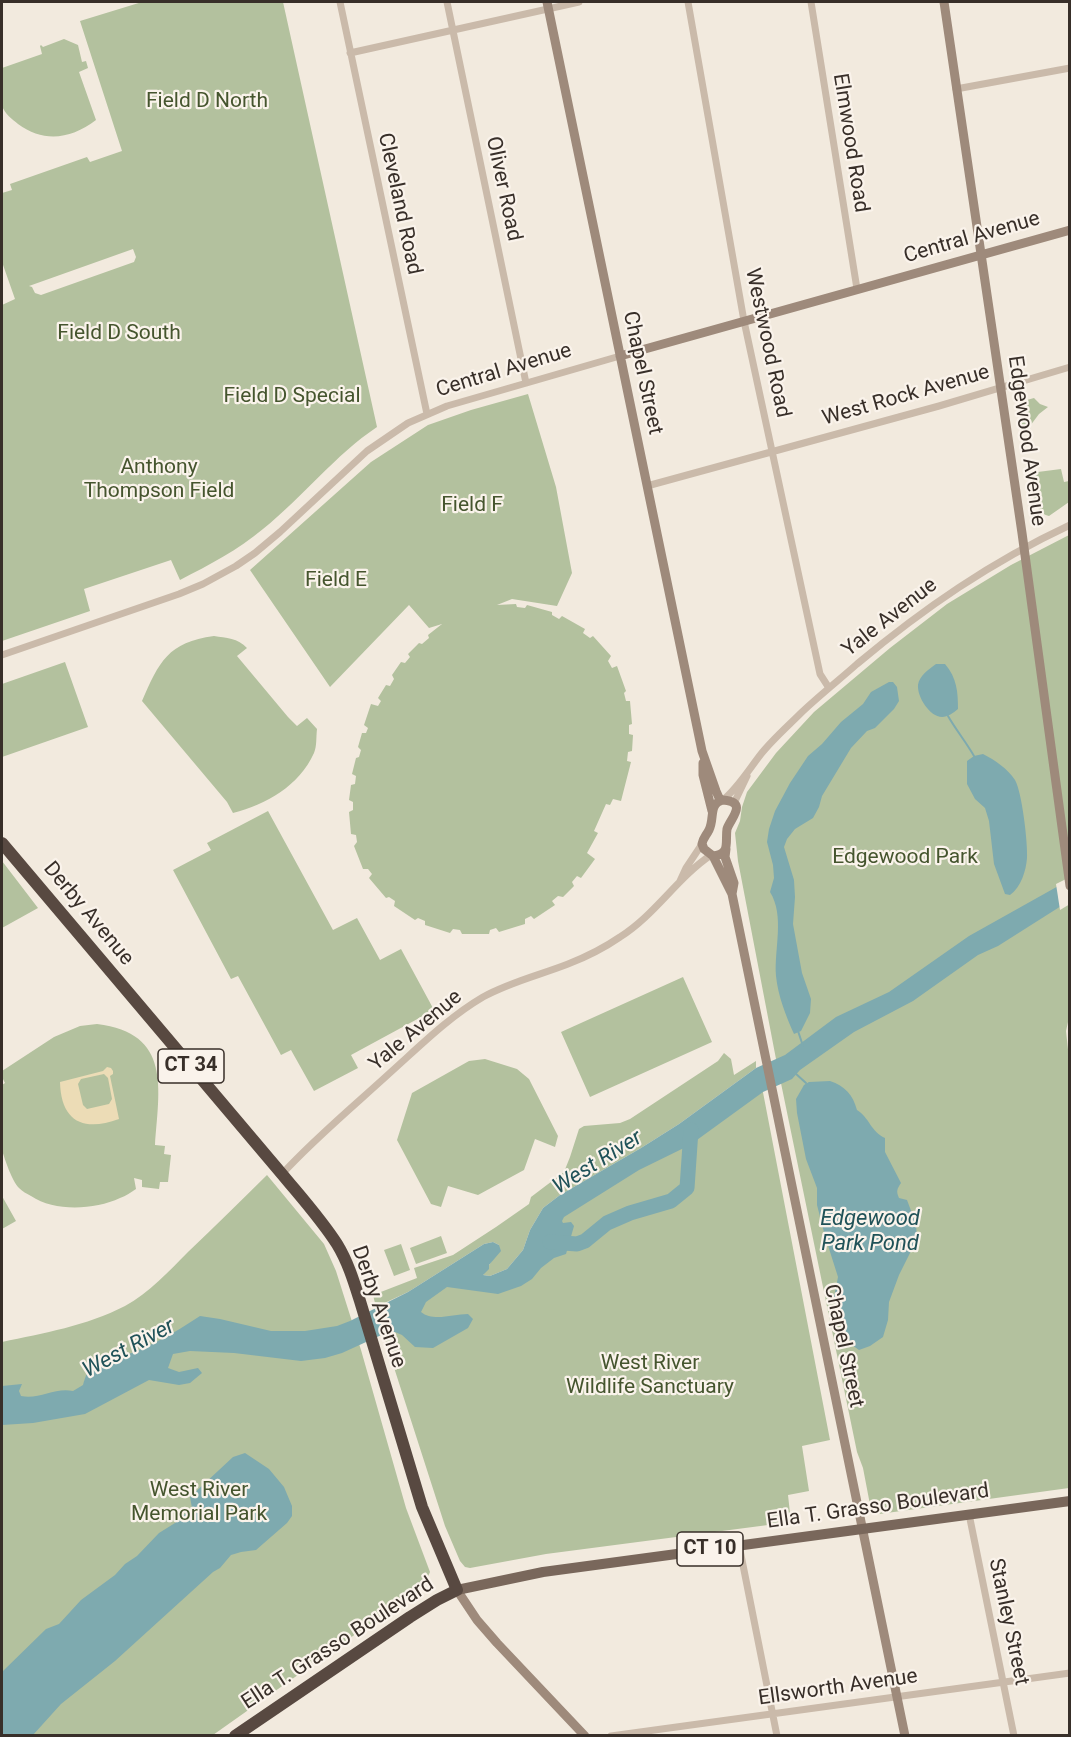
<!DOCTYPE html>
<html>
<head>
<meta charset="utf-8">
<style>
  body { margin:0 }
  #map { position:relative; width:1071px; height:1737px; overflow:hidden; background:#f2eade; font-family:Roboto,sans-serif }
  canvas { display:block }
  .frame { position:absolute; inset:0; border:3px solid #382f29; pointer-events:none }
</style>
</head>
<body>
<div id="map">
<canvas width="1071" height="1737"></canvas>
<div class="frame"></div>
</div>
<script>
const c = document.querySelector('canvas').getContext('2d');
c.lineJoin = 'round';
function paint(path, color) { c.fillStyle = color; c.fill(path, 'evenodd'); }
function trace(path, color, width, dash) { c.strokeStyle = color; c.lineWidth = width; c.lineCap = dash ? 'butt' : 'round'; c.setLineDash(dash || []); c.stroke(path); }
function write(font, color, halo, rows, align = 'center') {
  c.font = font + ' Roboto,sans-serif'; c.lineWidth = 4.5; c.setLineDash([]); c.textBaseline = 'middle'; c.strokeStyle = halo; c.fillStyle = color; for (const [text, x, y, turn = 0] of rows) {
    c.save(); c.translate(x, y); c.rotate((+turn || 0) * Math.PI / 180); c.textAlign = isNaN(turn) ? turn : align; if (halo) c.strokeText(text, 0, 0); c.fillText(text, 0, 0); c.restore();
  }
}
const green = new Path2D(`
  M142,2h141l94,425c-42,28 -74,70 -114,102 -25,21 -54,36 -83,51l-9,-20 -87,29 6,22 -88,30v-336l13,-6 -13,-37v-69l10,-3 -2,-6 77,-27 3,5 32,-11 -42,-130zM133,249l3,8 -2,5 -93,33 -6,-2 -3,-6 -3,-1z
  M64,39l14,6 4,17 4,-1 2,7 -9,4 17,48c-25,19 -52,23 -78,4 -6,-5 -13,-10 -16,-18 -2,-8 -1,-28 0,-38l40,-14 -2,-8 1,-1 2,2z
  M528,394l28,93 16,86 -15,33 -45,-7 -15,6 19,-1 1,3 8,1 2,-3 25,7v3l7,4 3,-3 23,13 -2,4 7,5 3,-2 18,20 -3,5 4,7 5,-2 9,25 -2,2 2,8h4l2,23 -3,1v9l4,1 -1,16 -4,1 -1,9 4,1 -10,39 -8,-2 -3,6 -4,-1 -12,27 4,2 -11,20 8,6 -14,19 -4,-2 -5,6 2,4 -11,11 -5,-1 -6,5 3,4 -21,14 -3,-3 -6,3v5l-26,8 -3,-4 -6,2 -1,4h-27l-2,-4 -7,-1 -3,4 -25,-8v-4l-7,-3 -3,2 -21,-14 1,-5 -6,-4 -3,1 -17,-20 3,-4 -4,-5h-5l-9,-23 3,-4 -1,-7 -5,-1 -2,-22 4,-2v-8l-4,-2 2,-15 4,-1 1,-8 -4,-2 4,-16 3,-1 2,-7 -3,-3 4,-14h4l2,-5 -4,-3 7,-21 7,2 3,-5 -3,-3 8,-13 4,1 4,-7 -2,-4 9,-13 4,1 5,-6 -2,-3 11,-11 3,1 7,-6 -1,-3 14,-11 -13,4 -20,-23 -79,82 -80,-117 121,-108 57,-37 43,-15z
  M1034,398l6,6 8,3 -9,7 -12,16 -8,-7 5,-8 -3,-8 6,-7z
  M1061,469l3,13 5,-1v21l-20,14c-18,-5 -16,-26 -19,-43z
  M1069,535l1,478 -4,18 4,37 -1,420 -197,27 -9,-47 -6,-16 -81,-393 -38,-198 -3,-28 5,-12 2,-14 5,-15 29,-39 38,-41 76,-64 57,-44 64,-39z
  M214,636c12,2 24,2 33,12l-10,8 51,61 9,9 10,-8 10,11c-1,8 0,17 -3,24 -15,33 -47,51 -81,60l-6,-11 -85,-101c17,-39 26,-59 72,-65z
  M65,662l23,65 -86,30v-73z
  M268,811l65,119 24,-12 23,42 21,-11 33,61 -83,45 7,13 -44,23 -23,-41 -10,5 -43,-79 -7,3 -58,-109 38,-20 -4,-7z
  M2,861l36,47 -36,20z
  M683,977l29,65 -122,55 -29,-65z
  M97,1024c75,9 62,65 58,121l10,1 -1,8 7,1 -3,27h-8l-1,7 -17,-2v-7l-8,-2 2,11c-5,3 -10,7 -16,9 -26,12 -65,14 -89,-2 -4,-2 -9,-5 -12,-8 -7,-7 -14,-28 -17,-38v-65l3,-2 -3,-6v-6l52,-34 26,-11z
  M724,1053l7,6 3,16 22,-14v7l-77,56 -38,24 -81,47 -17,13 -13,22 -7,20 -16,19 -17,7 -7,-1c6,-10 12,-18 16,-30l-6,-3 -9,2 -76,48 -32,15 -3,-12 44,-17 -3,-10 39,-13 43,-28 33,-23 2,-7 33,-25 6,-15 9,-28 5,-3 36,-3 10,-4 88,-58z
  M485,1059l32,10 12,10 29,57 -3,11 -20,-8 -11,31 -46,25 -30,-9 -7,21 -10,-3 -34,-64 15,-47 57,-32z
  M761,1082l69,358 -28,6 7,45 -21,4 3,27 -245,32 -76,14 -5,-1 -5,-6 -15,-35 -65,-202 56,-40 56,-1 29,-10 36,-58z
  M267,1175l57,69 12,27 25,79 45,158 24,64 -5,11 -7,7 -205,145h-211v-393c42,-9 84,-16 123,-36 24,-13 44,-35 63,-54 27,-26 53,-51 79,-77z
  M2,1196l14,25 -14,8z
  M441,1236l6,17 -31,11 -6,-16z
  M401,1244l9,26 -16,6 -10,-26z`);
const sand = new Path2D(`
  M107,1067l4,1 2,3v3l-3,2 9,43c-35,13 -58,3 -59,-37l43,-11zM104,1074l4,4 4,21 -3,5 -22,5 -4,-4 -5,-21 3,-5z`);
const water = new Path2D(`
  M936,664h9c12,14 13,28 13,45 -5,4 -10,8 -16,8 -12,0 -25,-20 -24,-32 1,-9 11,-16 18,-21z
  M889,682h4l4,5 2,14 -5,8 -19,19 -8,3 -16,17 -29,48 -3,11 -6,11 -18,11 -8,10 -3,8 10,33 1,17 -2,27 9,49 9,26 -1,14 -9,18 -7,3c-8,-18 -16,-38 -18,-58 -2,-27 9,-60 -6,-84l4,-14 -1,-13 -6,-23 2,-13 6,-18 15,-28 18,-27 14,-12 19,-22 22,-18 8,-12z
  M983,754c12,6 25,15 32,26 7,12 13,64 12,78 -1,13 -6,29 -17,37l-5,-1 -11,-30 -5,-43 -4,-13 -10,-9 -8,-15v-23l7,-5z
  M1069,880v21l-71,45 -20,9 -65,46 -59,31 -54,38 -8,9 -29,13 -73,53 -51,25 -75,47 -2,4 1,2 8,-1 3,4 -8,28 -12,4 -13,10 -9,11 -11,7 -23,8 -51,-7 -21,15 -5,10c12,10 32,2 47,2l5,5 -5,9 -35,20 -18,-1 -13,-12 -7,-3h-7l-46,21 -17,5 -24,3 -67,-8 -44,-2 -17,3 -5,14 11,4 19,-4 4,5 -12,10 -11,2 -30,-5 -64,34 -52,9 -31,2v-39l20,-2 -3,7 2,5c18,4 34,-9 52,-5l10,-6c5,-17 9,-22 25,-31l7,5c31,-10 58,-25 85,-43l20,3 51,12h34l32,-5 13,-5 58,-29 76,-48 9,-2 6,3 2,6 -12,14v4l-6,6 7,1 17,-7 16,-19 7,-20 13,-22 17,-13 81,-47 38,-24 77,-56 29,-13 51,-38 53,-25 80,-56z
  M830,1081c15,5 23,14 27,29 12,7 14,22 28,28v14l16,31c-4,6 -5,8 -2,15l8,2 9,24 1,15 -18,36 -10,27 -1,18 -5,17 -13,9 -11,4 -7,-5 -15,-33 -3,-15 4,-20 -13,-41 -8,-31v-17l-11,-29 -9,-46 -1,-14 8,-14 5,-3z
  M245,1453l24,16 15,18 8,19v10l-5,7 -31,27 -15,2 -10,3 -11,13 -7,4 -98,89 -54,43 -28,31h-31v-63l44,-43 13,-5 22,-24 34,-25 10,-11 12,-8 22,-23 16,-10 17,-15 -2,-11 43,-40z`);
const pier = new Path2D(`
  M1070,877v27l-10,6 -4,-26z`);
const stream = new Path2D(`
  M948,716c8,14 18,26 26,40
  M798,1031l5,15
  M795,1073l11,10`);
const river = new Path2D(`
  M550,1242l27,2 8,-3 22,-18 23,-10 41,-12 16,-13 4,-58`);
const street = new Path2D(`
  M340,2l87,412
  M447,2l79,381
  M688,2l56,319 76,353 9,14
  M811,2l46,287
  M350,53l229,-51
  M956,89l114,-21
  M647,486l292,-80 131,-39
  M2,655l177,-61 24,-10 33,-18 19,-13 25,-21 87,-81 41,-28 39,-17 173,-50
  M723,800c14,-11 27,-32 38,-46 12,-15 27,-28 41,-42 18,-17 37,-32 55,-48 67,-56 134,-102 213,-139
  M735,805l1,-6 11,-23
  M680,881l6,-13 16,-24
  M282,1174c34,-37 73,-69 110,-103 29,-26 57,-54 91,-74 27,-15 57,-22 85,-33 18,-7 36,-16 52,-27 35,-22 57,-59 91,-82
  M969,1514l45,222
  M739,1545l38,191
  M611,1736l459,-63`);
const secondary = new Path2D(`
  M547,2l155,749 14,40 4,9
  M944,2l78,531 48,353
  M620,356l450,-126
  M703,763v12l9,36
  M723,800c26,2 7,19 4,29 -2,12 4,26 -14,27l-9,-7 -2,-5c1,-6 4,-8 7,-14 6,-12 -1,-26 14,-30z
  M726,849l-1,8 9,26 -2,11
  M713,856l19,38 173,842
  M457,1590l20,30 20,23 88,93`);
const primary = new Path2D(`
  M457,1590l86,-18 527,-71`);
const highway = new Path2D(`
  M2,843l280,331c19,23 39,45 55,70 11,18 17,38 23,57l62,206 35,83 -20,10 -27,17 -175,119`);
const shields = [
  [191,1066,66],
  [710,1549,66]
];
const shieldNames = [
  ["CT 34",191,1066],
  ["CT 10",710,1549]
];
const parkNames = [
  ["Field D North",207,102],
  ["Field D South",119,334],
  ["Field D Special",292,397],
  ["Anthony",159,468],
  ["Thompson Field",159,492],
  ["Field F",472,506],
  ["Field E",336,581],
  ["Edgewood Park",905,858],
  ["West River",650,1364],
  ["Wildlife Sanctuary",650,1388],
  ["West River",199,1491],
  ["Memorial Park",199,1515]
];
const streetNames = [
  ["Elmwood Road",850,143,81],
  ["Oliver Road",503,189,78],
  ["Cleveland Road",399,204,78],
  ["Central Avenue",972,238,-16],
  ["Westwood Road",767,343,78],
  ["Central Avenue",504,371,-17],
  ["Chapel Street",642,373,78],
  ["West Rock Avenue",906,396,-16],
  ["Edgewood Avenue",1026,441,82],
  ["Yale Avenue",890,618,-38],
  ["Derby Avenue",88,914,50],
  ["Yale Avenue",416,1031,-40],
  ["Derby Avenue",378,1307,71],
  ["Chapel Street",843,1346,78],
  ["Ella T. Grasso Boulevard",878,1507,-8],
  ["Stanley Street",1008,1622,78],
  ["Ella T. Grasso Boulevard",338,1644,-33],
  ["Ellsworth Avenue",838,1688,-8]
];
const waterNames = [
  ["West River",598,1163,-32],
  ["Edgewood",870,1219],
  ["Park Pond",870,1244],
  ["West River",129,1349,-28]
];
paint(green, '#b3c19e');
paint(sand, '#ecdcb6');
paint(water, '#7eaaaf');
paint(pier, '#f2eade');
trace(stream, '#7eaaaf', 2);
trace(river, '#7eaaaf', 15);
trace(street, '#cabaaa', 7);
trace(secondary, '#9e8a7b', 9);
trace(primary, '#79675b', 10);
trace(highway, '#584941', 12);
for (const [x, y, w] of shields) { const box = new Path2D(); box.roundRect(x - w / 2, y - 17, w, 34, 4.5); c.fillStyle = '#faf3eb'; c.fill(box); trace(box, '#382f29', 1.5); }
write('bold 20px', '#382f29', null, shieldNames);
write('21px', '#45552e', '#faf3eb', parkNames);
write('21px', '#382f29', '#faf3eb', streetNames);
write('italic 22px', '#205258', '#faf3eb', waterNames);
</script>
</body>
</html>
